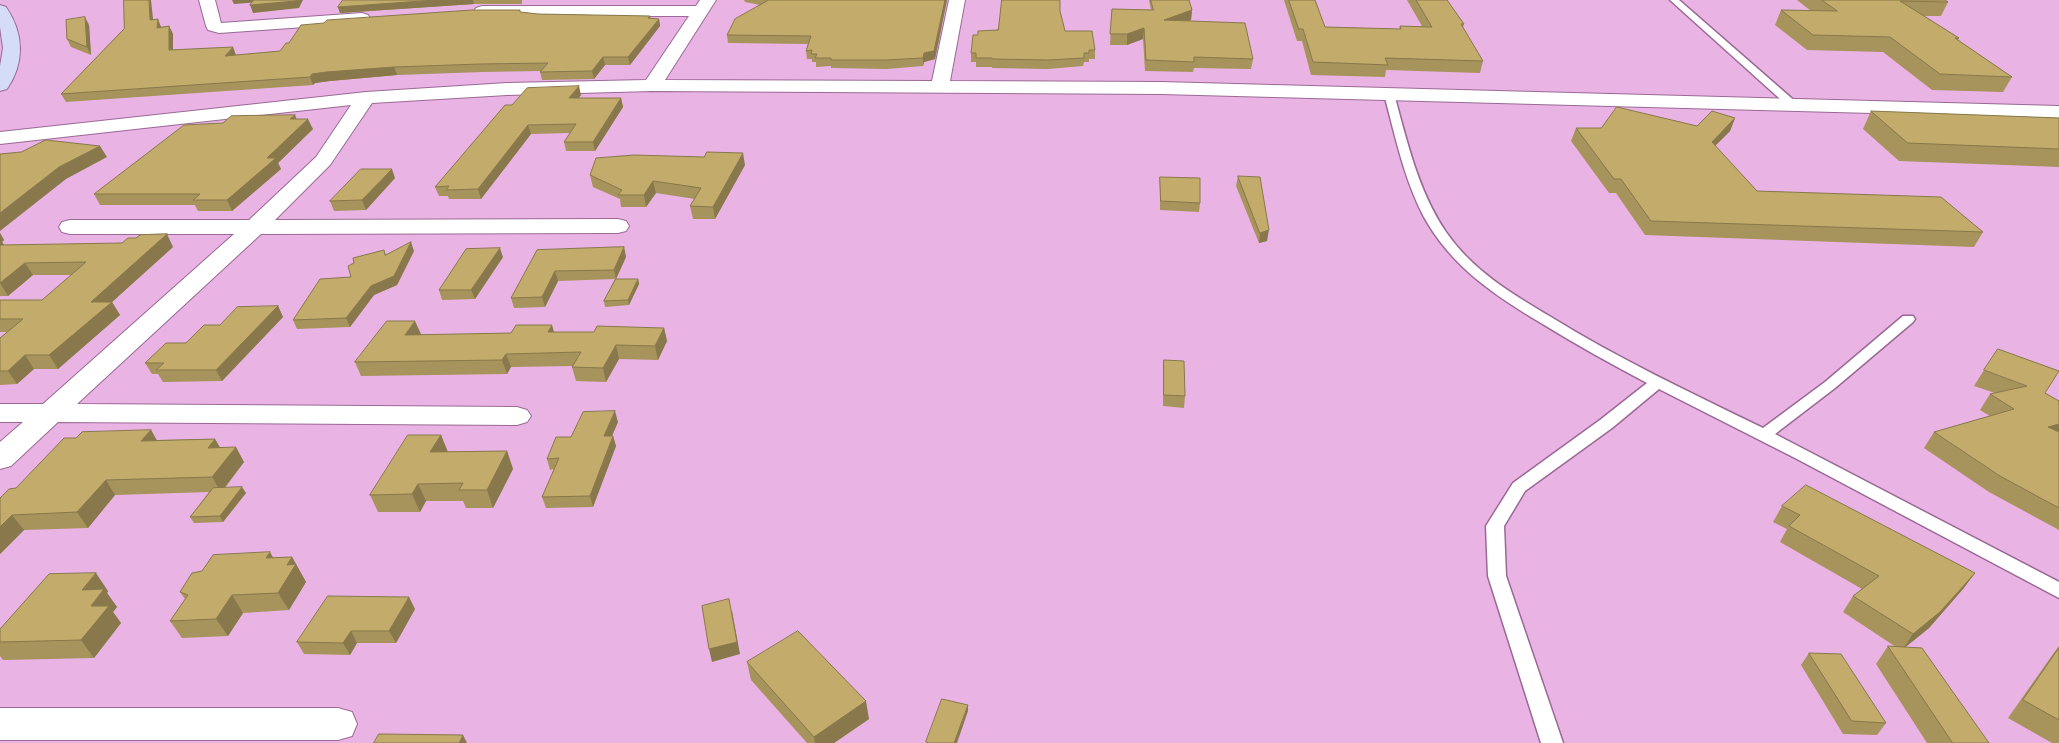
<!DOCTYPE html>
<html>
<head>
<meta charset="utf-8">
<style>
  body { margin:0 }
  canvas { display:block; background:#e9b4e3 }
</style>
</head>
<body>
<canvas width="2059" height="743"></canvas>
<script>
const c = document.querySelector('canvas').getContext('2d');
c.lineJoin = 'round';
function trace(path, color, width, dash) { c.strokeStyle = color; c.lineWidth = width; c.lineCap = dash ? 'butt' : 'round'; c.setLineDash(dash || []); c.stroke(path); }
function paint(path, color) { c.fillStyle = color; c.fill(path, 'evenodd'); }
const lane = new Path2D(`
  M1670,0h9l118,103 1,2 -1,2h-8z
  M1389,91l5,3c13,47 24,97 52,138 26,38 66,62 105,85 68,42 140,76 212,111l62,-46 78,-66h10l2,3 -2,3 -78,66 -60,46 284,148v16l-262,-139 -138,-70 -47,39 -87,63 -21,35 2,50 57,167h-22l-53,-167 -2,-50 27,-43 87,-63 47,-37c-36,-19 -72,-39 -106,-60 -47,-28 -90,-57 -117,-106 -20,-38 -29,-82 -40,-123z`);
const street = new Path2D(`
  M199,0h16l6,23 141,-10 6,2 2,3 -2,3 -6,2 -143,10 -11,-3 -2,-4z
  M700,0h16l-51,80 267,1 17,-81h16l-15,81 211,1 898,24v12l-898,-24 -509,-3 -145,4 -135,8 -42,62 -55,55 343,-1 8,2 3,5 -3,5 -8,2 -357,1 -184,170 440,3 10,3 4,6 -4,6 -10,3 -459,-3 -47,44 -11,3v-27l23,-20h-23v-18h43l191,-170h-164l-8,-2 -3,-5 3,-5 8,-2h179l67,-63 35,-52 -351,39v-12l366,-40 141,-9 139,-3 43,-64h-207l-6,-2 -2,-3 2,-3 6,-2h214z
  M0,708h338l14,4 5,12 -5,12 -14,4h-338z`);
const secondary = new Path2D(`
  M0,5l6,2c18,26 19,56 1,82l-7,2v-25l3,-18 -3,-21z`);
const wall = new Path2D(`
  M343,0h179v4h-48l-134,9 -2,-6z
  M744,0h203l-12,59 -11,3 -1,4 -36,3 -56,-1v-2l-15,1v-5h-4v-3h-5l-1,-8 2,-7 -80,-1 -1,-8 33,-30 -15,-3z
  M1149,0h40l3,10 -1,10 -3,1 65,38 -2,10 -57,-1 -1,4 -48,-1 -2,-32 -16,6h-17l2,-36 39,1z
  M1284,0h31l10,27 74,2 1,-3h22l-15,-26h40l17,24 -1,4 20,33 -3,12 -94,-3 -1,7 -74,-2 -9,-34h-5z
  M1797,0h148l3,2 -7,14h-17l35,22 -1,2 54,37 -9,15 -71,-2 -49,-38 -76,-2 -32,-25 6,-15 30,1z
  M520,10v2l18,2 112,2 1,2 8,1 1,7 -30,39h-25l-11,14 -52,1 -2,-8v-1l-57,1 -86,3 -67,6 -15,2 -2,2 -247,17 -5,-8 63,-65 29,-9 8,7 8,-1 4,8v16l63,5 44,-4z
  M1060,11l5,20 30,19v9h-6v3h-5l-1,4 -35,3 -56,-1v-1h-16v-5h-5v-9l7,-18z
  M89,25l2,30 -20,-8 -4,-8z
  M581,95l-3,3h43l2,9 -28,44h-29l-2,-9 6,-9 -39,1 -50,65h-32l-1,-3h-9l-4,-9 77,-82z
  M1871,111l188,7v49l-160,-6 -36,-32z
  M1735,118l-5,13 -15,15 42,45 226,41 -9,15 -329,-12 -29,-42h-7l-38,-52 5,-13h25l96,-2z
  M297,119l16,10 -35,34 3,6 -49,42h-34l-3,-6h-95l-6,-11z
  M745,165l-30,54h-22l-3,-13 5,-7 -39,-6 -10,14h-25l-1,-8 -27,-12 -3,-12z
  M1238,176l29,65 -8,2 -23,-57z
  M1160,177l40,26 -1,9 -39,-2z
  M395,178l-29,32 -32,1 -4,-10z
  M0,233l4,7 -2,2 2,3 169,2 -61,55 8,13 -62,54h-24l-17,15 -17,1v-47l7,-6h-7v-32h42l29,-25h-38l-25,21h-8z
  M624,247l2,10 -10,22h22l1,5 -10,21 -24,2 -1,-6 11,-22 -57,2 -13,26 -31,1 -3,-10 26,-48z
  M384,250l2,5 28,-4 -17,34 -23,10 -24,32 -53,2 -4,-9 58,-43z
  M503,257l-28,42 -33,1 -3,-10z
  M278,306l5,11 -61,64 -59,1 -5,-8h-6l-7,-11 75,-38z
  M664,328l3,13 -9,19 -39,-1 -13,23 -30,-1 -4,-14 1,-1 -62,1 -4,7 -146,2 -6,-14 66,-28 -1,1 174,-3z
  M1164,360l21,36 -1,12 -21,-2v-35z
  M1984,370l61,23 14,8v129l-70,-38 -65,-44 10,-16 56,-16 -10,-6 10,-16 5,-1 -21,-7z
  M618,422l-6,14h1l3,10 -23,61 -47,1 -4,-11 12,-28 -4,1 -3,-11 24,-22z
  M151,430l6,10 58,-1 5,8 24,15 -19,26 21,5 -23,29 -29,1 -4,-6 19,-25 -94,3 -27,33 -64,2 -24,24v-56l16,-10 60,-50z
  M441,435l6,17 60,-1 6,18 -20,39h-27l-3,-7h-37l-6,11h-42l-8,-17z
  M1782,506l193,67 -12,16 -34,39 -24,19 84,96h-62l-51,-79 12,-18 8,1 -53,-35 10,-16 9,-7 -82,-47 7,-13 -14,-7z
  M292,557l14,25 -17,28 -46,3 -15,23 -46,2 -12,-17 15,-22 -5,-7 93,-34z
  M108,591l-1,2 10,14 -4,5 8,11 -27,35 -91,2 -3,-4v-27z
  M415,609l-19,34h-39l-7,12 -46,-1 -7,-12z
  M2059,646v97h-7l-44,-25 45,-64z
  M1809,653l77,70 -9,12 -34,-1 -42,-69z
  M747,662l122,57 -35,24h-27l-56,-63z`);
const shadedWall = new Path2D(`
  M149,0h2l3,28 -4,-8z
  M232,0h27l1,2 -26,2z
  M296,0h7l-4,8 -46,5 -3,-8z
  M436,0h37l1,4 -134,9 -2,-6z
  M945,0h2l-12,59 -11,3 -1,4v-8l1,-5z
  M1192,10l-1,10 -28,11 1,-11z
  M85,17l4,8 2,30 -4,-8z
  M158,19l3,8 -4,1z
  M659,19l1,7 -30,39 -2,-8z
  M169,26l4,8v24l-4,-8z
  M1144,28l-1,11 -16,6v-11z
  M233,47l3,8 -7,9 -4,-8z
  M603,57l2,8 -11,14 -2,-8z
  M394,67l3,8 -67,6 -15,2 -2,2 -3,-8 2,-3 14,-2z
  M579,86l2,9 -9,12 -3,-9z
  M621,98l2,9 -28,44 -2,-9z
  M295,115l4,10 -9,-6z
  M1735,118l-5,13 -24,24 6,-13z
  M308,119l5,10 -35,34 3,6 -49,42 -5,-11 40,-42z
  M528,125l3,9 -50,65 -3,-10z
  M100,146l7,11 -41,22 -66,52v-18l59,-46z
  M743,153l2,12 -30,54 -2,-12z
  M392,169l3,9 -29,32 -4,-10z
  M653,181l3,12 -10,14 -2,-12z
  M1269,230l-2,11 -8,2 1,-10z
  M0,233l4,7 -2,2 4,6 -6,4z
  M167,234l6,13 -61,55 8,13 -62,54 -9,-14 42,-53z
  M411,242l3,9 -17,34 -23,10 -24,32 -4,-9 25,-32z
  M624,247l2,10 -10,22 -2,-9z
  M500,248l3,9 -28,42 -4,-9z
  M25,263l8,12 -25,21 -8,-13z
  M555,271l3,10 -13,26 -3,-10z
  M638,279l1,5 -10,21 -1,-5z
  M278,306l5,11 -61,64 -6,-11z
  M415,321l6,13 -11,15 -5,-14z
  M552,325l4,14 -8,-7z
  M664,328l3,13 -9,19 -3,-14z
  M616,345l3,14 -13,23 -3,-14z
  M506,354l5,13 -4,7 -5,-14z
  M25,355l9,14 -17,15 -9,-13z
  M615,411l3,11 -11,25 -3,-11z
  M2059,424v14l-11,-11z
  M151,430l8,15 -18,-4z
  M441,435l7,17 -11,17 -7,-17z
  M613,436l3,10 -23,61 -3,-11z
  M215,439l8,15 -15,-6z
  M236,447l8,15 -23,30 -9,-15z
  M507,451l6,18 -20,39 -6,-18z
  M106,480l9,15 -27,33 -11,-16z
  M418,484l8,17 -6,11 -8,-18z
  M242,487l4,6 -23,29 -3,-6z
  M12,515l12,15 -24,24v-27z
  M270,552l10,18 -14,-12z
  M292,557l14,25 -17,28 -11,-17 9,-28z
  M96,573l12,18 -1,2 10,14 -4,5 8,11 -27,35 -13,-18 1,-50z
  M1975,573l-12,16 -34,39 -27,22 11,-16z
  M232,595l11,18 -15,23 -12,-17z
  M409,597l6,12 -19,34 -7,-12z
  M732,611l8,43 -28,8 -3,-13z
  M351,631l6,12 -7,12 -7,-12z
  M866,701l3,18 -35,24h-19l-1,-6z
  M968,705v6l-11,32h-3z
  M463,735l4,8h-8z`);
const building = new Path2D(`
  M124,0h25l1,20 8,-1 -1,9 12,-2v24l64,-3 -8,9 55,-5 6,-8h3l12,-18 23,-2 3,-3 145,-10h48v2l18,2 112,2 -2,2 11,1 -31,38h-25l-11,14 -52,1 8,-9 -67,1 -87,3 -68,5 -14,2 -2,3 -249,17 63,-65z
  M254,0h42v1l-46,4z
  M343,0h93l-98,7z
  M769,0h176l-11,51 -10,2 -1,5 -37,2h-55v-2h-16l2,-4h-6l1,-4 -6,1 5,-15 -84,-1 8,-16z
  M1002,0h58v11l5,20h27l3,19h-6v3h-5v5l-36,2 -56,-1v-1h-16v-5h-5l2,-18h5v-4l20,-1z
  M1151,0h38l3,10 -28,10 81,3 8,36 -59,-2v5l-48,-2 -2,-32 -17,6h-17l2,-25 41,1z
  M1289,0h26l10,27 76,2 -1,-3 32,1 -16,-27h31l17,24h-3l22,37 -98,-3 3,7 -75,-3 -10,-33h-4z
  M1822,0h123l3,2 -48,-1 59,37h-4l57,39 -72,-3 -50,-37 -77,-2 -32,-25 56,1z
  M85,17l2,30 -20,-8 -1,-19z
  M579,86l-10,12h52l-28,44h-29l12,-18 -48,1 -50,64 -32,1 3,-4 -14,1 70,-82h7l15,-17z
  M1617,107l80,19 15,-15 23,7 -23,24 45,49 184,6 42,35 -332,-11 -30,-42h-7l-38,-51h25z
  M1871,111l188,7v31l-151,-6z
  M295,115l-5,4h18l-41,39h9l-49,42h-34l7,-6h-106l90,-69 39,-2 8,-7z
  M46,140l54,6 -41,21 -59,46v-59l21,-2z
  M707,152l36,1 -30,54 -23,-1 11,-18 -48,-7 -9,14h-26l4,-5 -32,-15 6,-17 38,-3 70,2z
  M361,169h31l-30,31 -32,1z
  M1238,176l22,1 9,53 -9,3z
  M1160,177l40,1v25l-39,-2z
  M167,234l-76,68h21l-63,53h-24l-17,16h-8v-33l23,-19h-23v-19h42l44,-38 -61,1 -25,20v-38l122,-2 6,-5h8l4,-3z
  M411,242l-17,34 -23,10 -25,32 -53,2 27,-41 31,-2 -3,-11 6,-3 -1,-5 31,-8 1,5z
  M624,247l-10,23 -59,1 -13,26 -31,1 26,-48z
  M500,248l-29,42h-32l27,-41z
  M616,279h22l-10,21 -24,1z
  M278,306l-62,64h-60l8,-7h-19l21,-20h20l18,-18h16l17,-18z
  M387,321h28l-10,14 106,-2 5,-8h36l-4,7h46l3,-6 67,2 -9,18 -39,-1 -13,23 -31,-1 9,-15 -75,2 -4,6 -147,2z
  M1998,349l61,22 -14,22 14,8v23l-11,3 11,5v76l-59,-32 -66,-44 80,-23 -24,-15 37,-8 -43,-16z
  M1164,360l20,1 1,35 -21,-1z
  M615,411l-11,25h9l-23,60 -48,1 17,-39 -12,1 9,-22h15l12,-25z
  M151,430l-10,11 74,-2 -7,9 28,-1 -24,30 -106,3 -29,32 -65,3 -12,12v-29l9,-9 7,-1 48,-50h12l6,-6z
  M408,435h33l-11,17 77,-1 -20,39h-28l4,-7 -45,1 -6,10 -42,1z
  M1806,485l169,88 -35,39 -27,22 -60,-38 26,-20 -90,-50 11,-11 -18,-9z
  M242,487l-22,29 -30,1 23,-29z
  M270,552l-4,6 26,-1 -5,8 9,-1 -18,29 -46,2 -16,24 -46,2 18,-26 -8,-3 12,-19 10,-2 11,-16z
  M96,573l-14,17 22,-1 -13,17h18l-28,34 -81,2v-13l49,-55z
  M328,596l81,1 -20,34h-38l-8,12 -46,-1z
  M729,599l8,43 -28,7 -7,-43z
  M798,631l68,70 -52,36 -67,-75z
  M1888,646l34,2 67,95h-36z
  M2059,648v72l-36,-20z
  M1809,653l32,1 45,69 -34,-2z
  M942,699l26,6 -14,38h-25l-3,-1z
  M379,734l84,1 -4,8h-85z`);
trace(lane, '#9a6995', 3);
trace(street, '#9a6995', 2);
trace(secondary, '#9a6995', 2);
paint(lane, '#fff');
paint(street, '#fff');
paint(secondary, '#d5dcf8');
paint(wall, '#a7935c');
paint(shadedWall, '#88784b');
paint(building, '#c2ab6b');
trace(building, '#88784b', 1);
</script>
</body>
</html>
